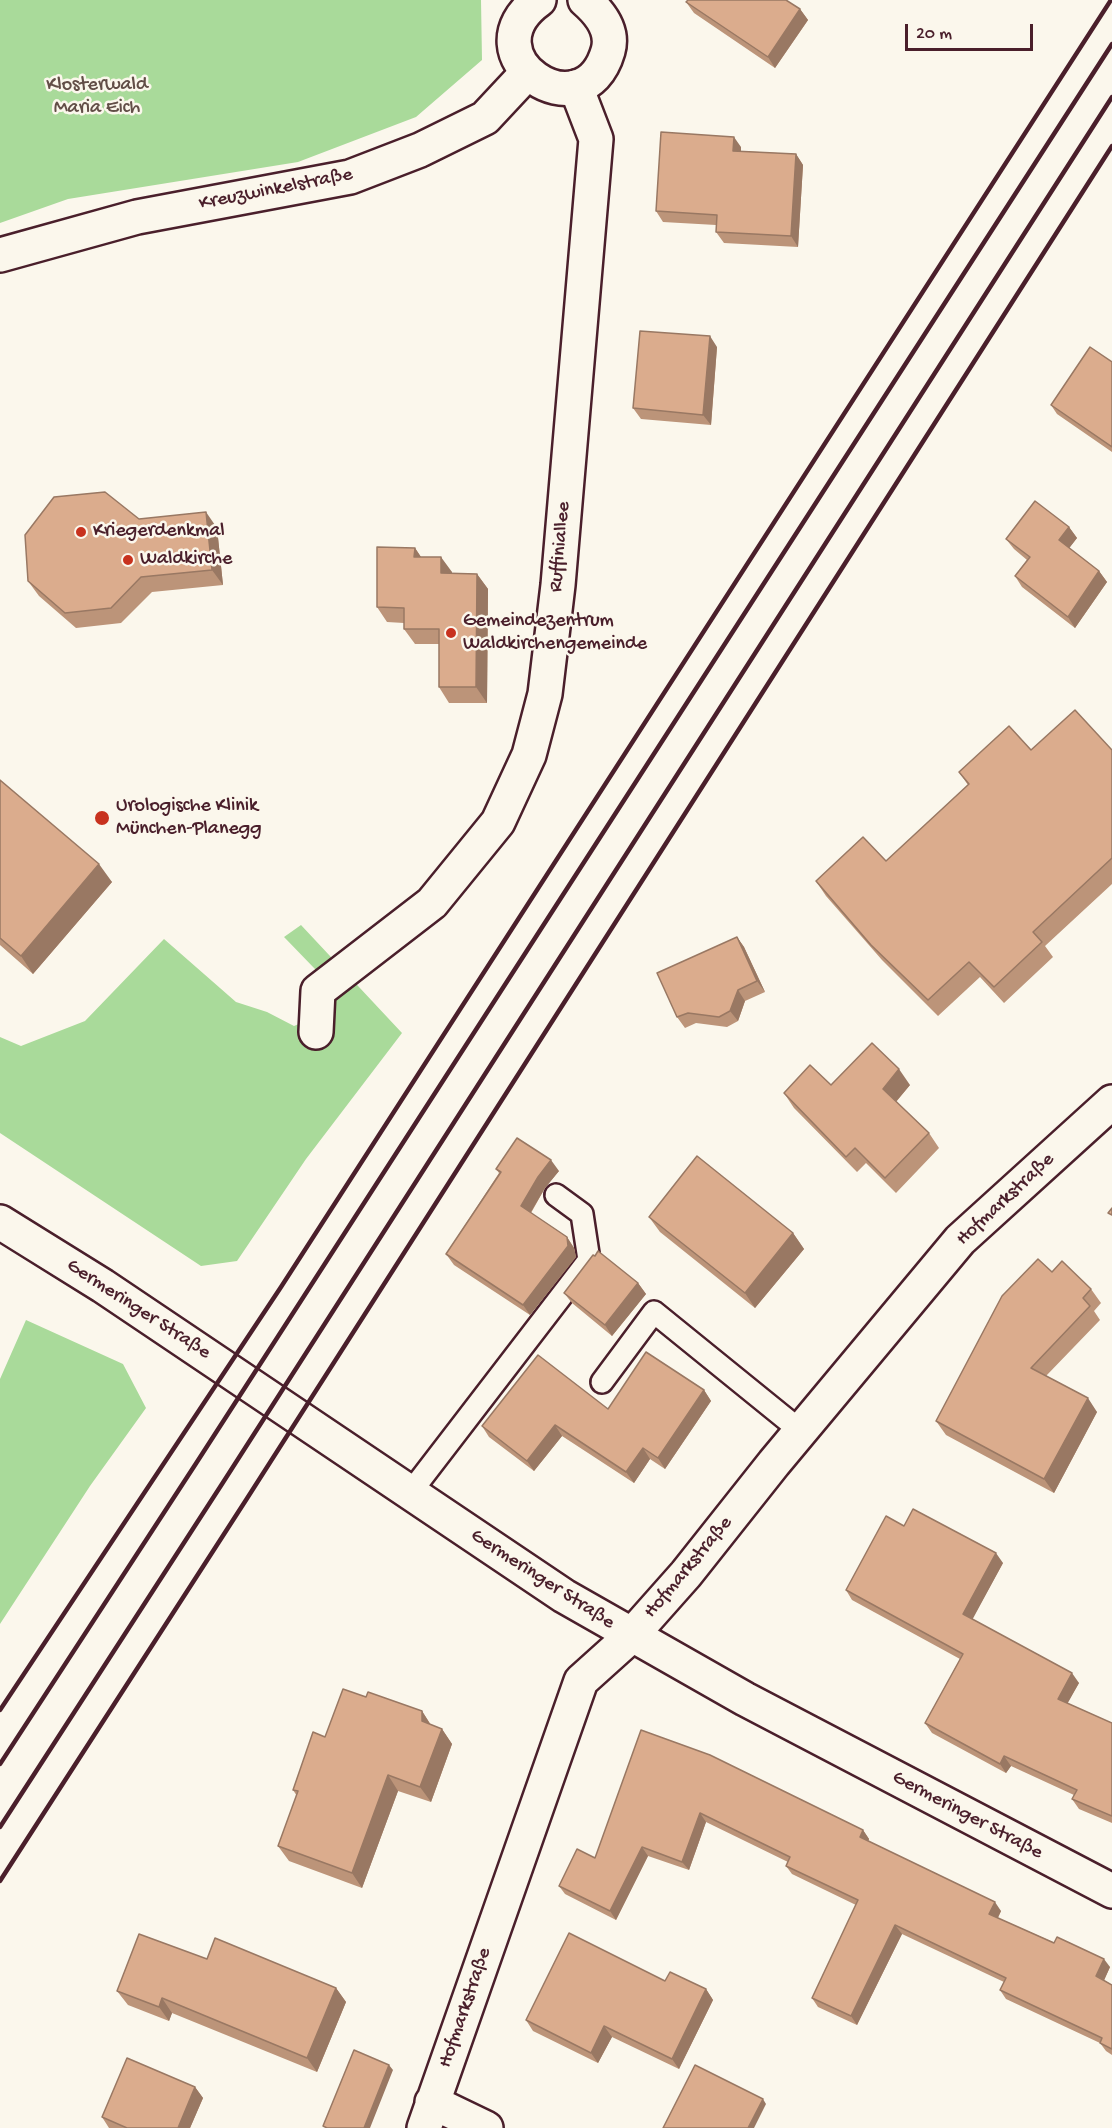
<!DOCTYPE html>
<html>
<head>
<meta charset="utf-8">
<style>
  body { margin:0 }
  #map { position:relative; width:1112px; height:2128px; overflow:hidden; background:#fbf7ec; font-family:"Gochi Hand",sans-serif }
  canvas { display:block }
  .scale { position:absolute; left:905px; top:24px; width:128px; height:27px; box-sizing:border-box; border:3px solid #4a1f2b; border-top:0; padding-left:8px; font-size:18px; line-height:21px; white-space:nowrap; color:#4a1f2b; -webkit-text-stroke:4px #fbf7ec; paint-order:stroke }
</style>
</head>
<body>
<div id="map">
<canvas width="1112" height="2128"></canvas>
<div class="scale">20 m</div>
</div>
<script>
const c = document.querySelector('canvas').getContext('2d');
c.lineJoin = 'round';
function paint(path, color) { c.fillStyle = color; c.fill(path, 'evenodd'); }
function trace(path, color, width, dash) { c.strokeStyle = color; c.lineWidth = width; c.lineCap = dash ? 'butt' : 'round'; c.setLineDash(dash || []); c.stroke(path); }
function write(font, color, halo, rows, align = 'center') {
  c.font = font + ' "Gochi Hand",sans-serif'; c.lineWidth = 5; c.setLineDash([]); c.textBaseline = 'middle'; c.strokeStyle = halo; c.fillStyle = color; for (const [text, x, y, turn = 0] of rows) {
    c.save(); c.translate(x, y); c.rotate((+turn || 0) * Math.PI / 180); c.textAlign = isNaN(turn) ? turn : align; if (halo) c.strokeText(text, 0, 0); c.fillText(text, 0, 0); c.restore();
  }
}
const green = new Path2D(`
  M0,0h481l1,60 -66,57 -118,45 -230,37 -68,24z
  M301,925l101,108 -96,126 -69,102 -36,5 -201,-133v-96l21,9 64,-25 79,-82 72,63 31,10 27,14 36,-15 -15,-42 -31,-32z
  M26,1320l97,44 23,44 -56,78 -90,138v-245z`);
const service = new Path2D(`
  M602,1382l52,-70 148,120
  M410,1493l179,-233 -7,-46 -26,-19`);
const minor = new Path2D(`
  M316,1032l2,-41 114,-88 66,-81 31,-67 16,-61 13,-109 38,-446 -20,-52
  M432,2102l54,26
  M424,2128l157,-447 50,-45 55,-62 88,-111 186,-223 152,-138`);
const tertiary = new Path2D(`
  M539,0c-76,55 44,137 69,51 6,-21 -8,-38 -23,-51
  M0,255l137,-38 213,-40 70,-27 65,-32 42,-45`);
const secondary = new Path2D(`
  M0,1222l103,64 461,310 181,103 367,192`);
const rail = new Path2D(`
  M0,1710l281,-423 830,-1287
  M0,1764l195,-299 917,-1421
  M0,1827l222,-343 890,-1387
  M0,1881l246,-381 866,-1354`);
const wall = new Path2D(`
  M686,2l114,7 8,11 -33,48 -81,-55z
  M741,147v4l55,3 7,11 -5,82 -74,-4 -8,-11v-7l-53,-3 -7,-11z
  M717,347l-6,78 -70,-6 -8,-11z
  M1112,362v90l-55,-38 -6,-9z
  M139,519l78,9 6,57 -71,7 -31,31 -45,5 -37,-32 -11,-15z
  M1069,527l8,11 -8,10 30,23 8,11 -32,46 -53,-41 -7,-11 12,-16 -13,-11 -8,-10z
  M415,548l6,9 31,15v1l25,1 11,15 -1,114h-38l-10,-16v-43h-24l-11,-15v-6l-17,-1 -10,-15z
  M1031,750h81v134l-67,62 8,11 -49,46 -24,-26 -42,39 -56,-56 -56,-64 -10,-15 70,-20 82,-76 -9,-13z
  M0,780l112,102 -79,92 -33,-29z
  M737,937l7,10 21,45 -20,9 -7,20 -11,6 -31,-4 -11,5 -8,-11z
  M831,1085h79l-14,17 33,31 10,15 -43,45 -30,-30 -9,9 -63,-64 -10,-15z
  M496,1169l63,2 -14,17 -14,25 36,24 7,11 2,9 -46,58 -76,-50 -8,-11 53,-81z
  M649,1217l144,16 11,16 -49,59 -95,-76z
  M595,1256l43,27 8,11 -34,42 -40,-33 -8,-10z
  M1052,1272l39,17 10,14 -7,8 6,9 -54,56 51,36 -43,81 -108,-58 -10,-14z
  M704,1390l7,11 -46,68 -15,-10 -16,24 -72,-47 -28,35 -45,-34 -7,-11 126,-17z
  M904,1526l99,37 -31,56 107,64 -12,20 45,20v100l-33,-14 -7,-10 2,-4 -63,-29 -5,7 -74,-40 -7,-10 35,-64 -108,-59 -6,-10z
  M366,1697l56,14 9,14 11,4 10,15 -21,58 -33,-11 -36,97 -73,-27 -11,-15 19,-50 -4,-6 32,-53z
  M641,1730l222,100 6,9 -1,2 133,70 -3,7 112,49 -6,13 8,5v70l-6,-4 -6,-8 -94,-44 -6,-9 4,-8 -102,-48 -45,91 -39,-18 -6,-9 44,-93 -64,-31 -6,-8 2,-4 -82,-40 -17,48 -41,-14 -32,64 -51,-26 -6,-8 36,-28z
  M207,1959l129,29 10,14 -29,70 -145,-59 -3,8 -41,-16 -11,-14z
  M665,1981l41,8 7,11 -34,69 -67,-32 -14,26 -65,-32 -7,-11z
  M195,2087l8,11 -13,30h-81l-7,-11z`);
const shadedWall = new Path2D(`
  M800,9l8,11 -33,48 -7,-11z
  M734,137l7,10v15l-8,-11z
  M796,154l7,11 -5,82 -7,-11z
  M710,336l7,11 -6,78 -8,-10z
  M206,512l11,16 6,57 -11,-15z
  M1069,527l8,11 -10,13 -8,-11z
  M415,548l10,15 -11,-6z
  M441,557l11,15v16l-11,-15z
  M1099,571l8,11 -32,46 -7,-11z
  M477,574l11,15 -1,114 -11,-16z
  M99,864l13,18 -79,92 -12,-18z
  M737,937l7,10 21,45 -8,-11z
  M738,990l7,11 -7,20 -8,-10z
  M899,1069l11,16 -16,19 -11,-15z
  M551,1160l8,11 -14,17 -17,29 -7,-11 17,-29z
  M793,1233l11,16 -49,59 -10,-15z
  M567,1237l7,11 2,9 -46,58 -7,-10z
  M638,1283l8,11 -34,42 -7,-11z
  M704,1390l7,11 -46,68 -7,-11z
  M1088,1398l9,14 -43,81 -10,-14z
  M555,1425l7,11 -28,35 -7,-10z
  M643,1448l7,11 -16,24 -8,-11z
  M996,1553l7,10 -33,61 -7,-10z
  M1072,1673l7,10 -14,25 -7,-9z
  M422,1711l10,16 -10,-6z
  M442,1729l10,15 -21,58 -11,-15z
  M1004,1756l7,10 -5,7 -6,-9z
  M388,1775l10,16 -36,97 -10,-15z
  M700,1813l6,9 -17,48 -7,-8z
  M863,1830l6,9 -3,7 -6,-9z
  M642,1847l6,9 -32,64 -6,-9z
  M995,1902l6,9 -6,12 -6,-9z
  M895,1925l7,9 -45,91 -6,-9z
  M1104,1959l6,8 -8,18 -6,-9z
  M336,1988l10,14 -29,70 -10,-14z
  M706,1989l7,11 -34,69 -7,-10z
  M162,1998l10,15 -3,8 -10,-14z
  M604,2026l8,11 -14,26 -7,-10z
  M389,2065l4,5 -23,58h-6z
  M195,2087l8,11 -13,30h-12z
  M763,2099l3,5 -12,24h-6z`);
const building = new Path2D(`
  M688,0h98l14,9 -32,48 -82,-55z
  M661,132l73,5 -1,14 63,3 -5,82 -75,-4 1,-17 -61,-4z
  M640,331l70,5 -7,79 -70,-7z
  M1090,347l22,15v85l-61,-42z
  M105,492l34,27 67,-7 6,58 -71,7 -30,31 -46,5 -37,-32 -3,-46 29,-38z
  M1035,501l34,26 -10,13 40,31 -31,46 -53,-41 15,-19 -24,-18z
  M377,547l38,1 -1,9h27v16l36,1 -1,113h-37v-58h-35v-21l-27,-1z
  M1075,710l37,40v108l-79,74 9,10 -48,45 -25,-25 -41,38 -57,-55 -55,-64 47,-44 23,24 83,-77 -10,-12 50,-46 22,24z
  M0,780l99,84 -78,92 -21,-18z
  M737,937l20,44 -19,9 -8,21 -11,6 -31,-4 -11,4 -20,-44z
  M872,1043l27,26 -16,20 46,44 -44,45 -30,-30 -9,9 -62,-64 26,-28 21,20z
  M517,1138l34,22 -13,17 -17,29 46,31 1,9 -45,59 -77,-51 55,-82 -5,-3z
  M697,1156l96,77 -48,60 -96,-76z
  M1112,1208v7l-4,-2z
  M598,1251l40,32 -33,42 -41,-32 29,-38 2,1z
  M1038,1259l14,13 10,-11 29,28 -8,9 7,8 -59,62 57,30 -44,81 -108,-58 66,-125z
  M646,1352l58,38 -46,68 -15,-10 -17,24 -71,-47 -28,36 -45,-35 56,-71 70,54z
  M913,1509l83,44 -33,61 109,59 -14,26 54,24v93l-40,-17 5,-9 -73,-34 -4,8 -75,-41 38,-69 -117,-64 40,-74 18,10z
  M343,1689l23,8 2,-5 54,19v10l20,8 -22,58 -32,-12 -36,98 -74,-27 20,-55 -5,-1 20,-58 12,5z
  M641,1730l69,25 153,75 -3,7 135,65 -6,12 65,29 3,-6 47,22 -8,17 16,9v64l-12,-6 2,-5 -102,-48 6,-12 -111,-53 -44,91 -39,-18 46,-98 -72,-34 4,-9 -90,-44 -18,49 -40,-15 -32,64 -51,-25 18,-37 18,9z
  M569,1933l96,48 5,-9 36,17 -34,70 -68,-33 -13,27 -65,-33z
  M139,1934l68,25 8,-21 121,50 -29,70 -145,-60 -3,9 -42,-16z
  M354,2050l35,15 -25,63h-37l-4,-2z
  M127,2058l68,29 -17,41h-51l-25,-11z
  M695,2065l68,34 -15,29h-85z`);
const markers = [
  [81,532,6,"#c8321e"],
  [128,560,6,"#c8321e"],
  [451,633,6,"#c8321e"],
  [102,818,8,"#c8321e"]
];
const parkNames = [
  ["Klosterwald",97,86],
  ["Maria Eich",97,109]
];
const streetNames = [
  ["Kreuzwinkelstraße",276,190,-11],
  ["Ruffiniallee",561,547,-85],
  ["Hofmarkstraße",1006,1200,-43],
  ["Germeringer Straße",138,1310,33],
  ["Hofmarkstraße",689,1568,-50],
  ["Germeringer Straße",542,1580,33],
  ["Germeringer Straße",967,1816,28],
  ["Hofmarkstraße",466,2008,-71]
];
const poiNames = [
  ["Kriegerdenkmal",93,532],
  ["Waldkirche",140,560],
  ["Gemeindezentrum",463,622],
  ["Waldkirchengemeinde",463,645],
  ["Urologische Klinik",116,807],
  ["München-Planegg",116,830]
];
paint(green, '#a9da9a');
trace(service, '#4a1f2b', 26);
trace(minor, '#4a1f2b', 38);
trace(tertiary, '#4a1f2b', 38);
trace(secondary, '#4a1f2b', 38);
trace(service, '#fbf7ec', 21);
trace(minor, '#fbf7ec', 33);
trace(tertiary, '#fbf7ec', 33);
trace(secondary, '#fbf7ec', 33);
trace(rail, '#4a1f2b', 4.5);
paint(wall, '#bc9479');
paint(shadedWall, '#997863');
paint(building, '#dbac8d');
trace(building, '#997863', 1.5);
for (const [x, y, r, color] of markers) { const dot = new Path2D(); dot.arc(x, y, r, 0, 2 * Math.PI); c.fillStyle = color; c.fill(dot); trace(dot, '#fbf7ec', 2); }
write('20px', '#624e47', '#fbf7ec', parkNames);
write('20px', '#4a1f2b', '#fbf7ec', streetNames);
write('20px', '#4a1f2b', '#fbf7ec', poiNames, 'left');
</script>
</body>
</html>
